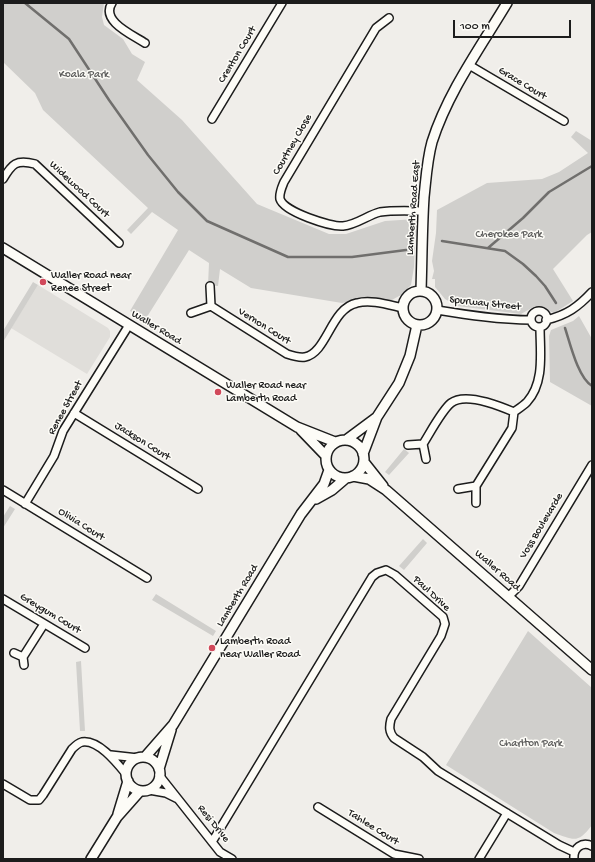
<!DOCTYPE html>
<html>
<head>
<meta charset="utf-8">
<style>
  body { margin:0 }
  #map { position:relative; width:595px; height:862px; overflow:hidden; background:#f0eeea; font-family:"Gochi Hand",sans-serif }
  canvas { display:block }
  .frame { position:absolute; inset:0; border:4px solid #1c1c1c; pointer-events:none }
  .scale { position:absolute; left:453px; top:20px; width:118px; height:18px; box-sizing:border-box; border:2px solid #1c1c1c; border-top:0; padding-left:5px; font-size:12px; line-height:14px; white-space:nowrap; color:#1c1c1c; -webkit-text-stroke:3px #fdfcf7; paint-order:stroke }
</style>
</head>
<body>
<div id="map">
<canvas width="595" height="862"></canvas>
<div class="frame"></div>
<div class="scale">100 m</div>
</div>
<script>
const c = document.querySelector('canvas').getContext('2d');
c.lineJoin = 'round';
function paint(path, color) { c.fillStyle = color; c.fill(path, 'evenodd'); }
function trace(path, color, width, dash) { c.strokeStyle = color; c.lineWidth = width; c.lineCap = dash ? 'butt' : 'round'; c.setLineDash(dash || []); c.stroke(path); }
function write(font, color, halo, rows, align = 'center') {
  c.font = font + ' "Gochi Hand",sans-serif'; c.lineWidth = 3; c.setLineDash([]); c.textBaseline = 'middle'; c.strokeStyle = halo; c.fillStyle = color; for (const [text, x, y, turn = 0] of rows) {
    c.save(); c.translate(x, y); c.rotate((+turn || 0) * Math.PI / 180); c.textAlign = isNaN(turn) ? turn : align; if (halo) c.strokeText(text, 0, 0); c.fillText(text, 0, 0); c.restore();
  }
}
const built = new Path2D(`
  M38,285l70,43 2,3v6l-23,37 -76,-46z`);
const green = new Path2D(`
  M3,3h101l-2,14 2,8 19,14 9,15 13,8 -8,18 45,40 75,84 72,30h17l39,-13 31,-2 -2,48 -3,18 -10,10 -11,6 -24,-3 -24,5 -91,-15 -31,-19 -2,17 -10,-1 1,-22 -20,-13 -44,70 -15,-9 48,-81 -26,-18 -21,22 -4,-4 21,-22 -105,-98 -8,-17 -32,-31z
  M576,131l16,10v91l-5,3 -34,34 20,32 -19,12 -19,-7 -14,8 -64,-8 -12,-7 -10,-12v-8h-3l2,-8 -2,-10 4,-28 1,-23 50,-27 55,-4 17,-7 29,-19 -17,-16z
  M33,282l5,3 -35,57v-11z
  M579,316l13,23v67l-42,-24 -1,-46 2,-6 22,-9z
  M404,449l5,4 -20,22 -4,-3z
  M10,506l5,3 -12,19v-11z
  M423,539l4,4 -23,27 -5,-4z
  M156,594l60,37 -3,5 -61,-36z
  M528,631l64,57v137c-14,19 -18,15 -38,8l-108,-68z
  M81,661l4,70h-5l-4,-69z`);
const stream = new Path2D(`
  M25,3l44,36 40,61 39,55 30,37 29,29 81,36h64l54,-7
  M442,241l63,10 18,13 13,12 9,10 11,17
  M488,248l35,-30 26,-26 43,-26
  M565,328c5,15 13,50 27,58`);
const minor = new Path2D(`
  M112,3c-12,18 21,32 33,40
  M389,18l-13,10 -92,154c-2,5 -5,11 -4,17 4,13 51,28 63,27 13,-1 25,-11 37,-14 14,-2 30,-1 43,-1
  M469,65l95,56
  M212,119l70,-116
  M3,179c9,-15 13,-20 32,-15l84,79
  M211,306l76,48c6,2 12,4 18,3 22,-4 26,-49 52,-54 14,-4 32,2 46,5
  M437,310c31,5 63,10 94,10
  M531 319a8 8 0 1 1 16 0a8 8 0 1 1-16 0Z
  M191,313l20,-7 -1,-20
  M546,320c21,-5 32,-13 46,-28
  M74,413l124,76
  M423,444c7,-11 19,-34 28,-41 14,-11 49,3 63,9
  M408,445l15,-1 3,15
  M458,489l18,-3
  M3,490l144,88
  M476,503v-17l36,-58 2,-16c4,-3 9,-6 13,-10 18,-20 13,-50 13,-75
  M25,504l29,-48 9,-25 66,-106
  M508,597l11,-11 73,-121
  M3,599l82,49
  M14,653l9,4 1,8
  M23,657l21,-33
  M111,755l27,3
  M159,775l61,77 12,7
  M3,784l27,16h9l4,-5 29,-46c3,-3 6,-6 10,-7 16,-3 35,21 44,32
  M149,790l17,3 10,5
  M318,807l76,47 25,5
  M212,842l160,-265 5,-4 9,-3 9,5 48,42 2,7 -4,12 -50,83c-2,8 -2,13 3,19l29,19 15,14 121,74 15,7
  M479,859l28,-46
  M574,859c-1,-11 8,-18 18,-13`);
const tertiary = new Path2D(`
  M3,248l294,179 38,15
  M421,291c1,-31 1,-63 3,-94 2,-18 3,-37 8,-55 16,-50 48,-94 75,-139
  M403 308a17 17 0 1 1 34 0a17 17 0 1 1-34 0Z
  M301,430l25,26
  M326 459a19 19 0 1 1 38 0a19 19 0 1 1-38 0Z
  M346,440l31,-23
  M363,454l14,-37 22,-34 11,-27 7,-31
  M364,462l19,24
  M353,476l16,3 17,11 206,180
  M316,499l16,-9 14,-12
  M145,757l28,-32 128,-211 23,-30 5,-14
  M126 774a17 17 0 1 1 34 0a17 17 0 1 1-34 0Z
  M159,769l12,-39
  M118,814l10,-33
  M91,859l26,-42 23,-26`);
const markers = [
  [43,282,4,"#d1495b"],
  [218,392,4,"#d1495b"],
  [212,648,4,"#d1495b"]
];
const streetNames = [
  ["Crenton Court",238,55,-59],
  ["Grace Court",522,84,31],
  ["Courtney Close",293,145,-60],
  ["Widewood Court",79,190,43],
  ["Lamberth Road East",414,208,-86],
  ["Spurway Street",485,304,6],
  ["Vernon Court",264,327,32],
  ["Waller Road",156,328,31],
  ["Renee Street",66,408,-61],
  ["Jackson Court",142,442,32],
  ["Olivia Court",81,525,32],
  ["Voss Boulevarde",542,526,-59],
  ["Waller Road",497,571,41],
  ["Paul Drive",431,594,43],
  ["Lamberth Road",238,596,-59],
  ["Greygum Court",50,614,31],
  ["Resi Drive",213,824,51],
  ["Tahlee Court",373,828,32]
];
const parkNames = [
  ["Koala Park",84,75],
  ["Cherokee Park",509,235],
  ["Charlton Park",531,744]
];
const poiNames = [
  ["Waller Road near",51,276],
  ["Renee Street",51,289],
  ["Waller Road near",226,386],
  ["Lamberth Road",226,399],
  ["Lamberth Road",220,642],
  ["near Waller Road",220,655]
];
paint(built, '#e0deda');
paint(green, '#d0cfcc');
trace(stream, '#706f6d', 2.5);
trace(minor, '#1c1c1c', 10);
trace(tertiary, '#1c1c1c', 12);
trace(minor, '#fdfcf7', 7);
trace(tertiary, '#fdfcf7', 9);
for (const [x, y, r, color] of markers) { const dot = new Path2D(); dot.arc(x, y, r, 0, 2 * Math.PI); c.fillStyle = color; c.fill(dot); trace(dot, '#fdfcf7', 1.5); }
write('11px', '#1c1c1c', '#fdfcf7', streetNames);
write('11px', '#5b5b5a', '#fdfcf7', parkNames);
write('11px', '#1c1c1c', '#fdfcf7', poiNames, 'left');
</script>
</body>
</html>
